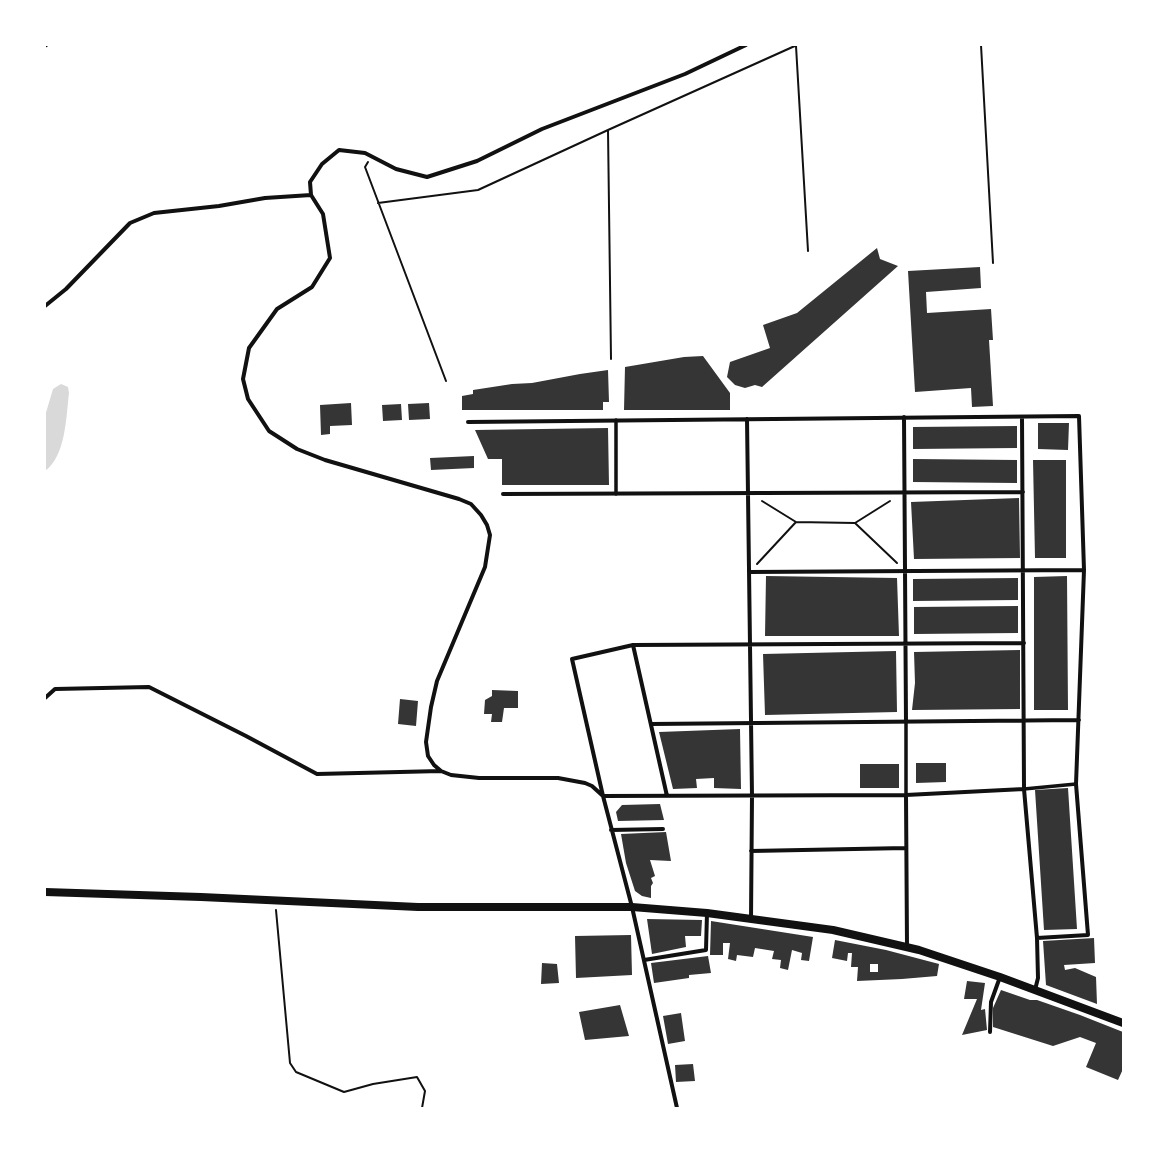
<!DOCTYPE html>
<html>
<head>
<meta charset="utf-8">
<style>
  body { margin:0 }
  #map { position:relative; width:1168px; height:1153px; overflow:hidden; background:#fff; font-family:Poppins,sans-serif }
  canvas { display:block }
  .frame { position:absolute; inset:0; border:46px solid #fff; pointer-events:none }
</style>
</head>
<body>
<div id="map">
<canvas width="1168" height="1153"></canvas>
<div class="frame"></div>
</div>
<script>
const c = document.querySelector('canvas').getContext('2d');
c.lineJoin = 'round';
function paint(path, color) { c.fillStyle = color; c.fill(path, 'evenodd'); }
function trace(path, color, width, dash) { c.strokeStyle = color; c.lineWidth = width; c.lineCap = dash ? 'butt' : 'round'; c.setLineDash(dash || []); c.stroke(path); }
const water = new Path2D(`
  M61,384l7,3 1,6c-3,24 -3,63 -24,78v-55l8,-27z`);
const building = new Path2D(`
  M877,248l3,11 18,7 -136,121 -7,-2 -10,3 -10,-3 -8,-8 3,-15 40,-14 -7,-23 34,-12z
  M980,267l1,21 -55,4 1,21 64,-4 2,31h-4l4,66 -21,1 -1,-19 -56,4 -7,-121z
  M703,356l27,37v17h-106l1,-43 59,-10z
  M608,370l1,32h-6v8h-141v-14l11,-2v-4l39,-6 20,-1 48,-9z
  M351,403l1,22 -22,1v8l-9,1 -1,-30z
  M429,403l1,16 -21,1 -1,-16z
  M401,404l1,16 -19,1 -1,-16z
  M1038,423h31l-1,27 -30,-1z
  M1017,426v22l-104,1v-22z
  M608,428l1,57h-107v-26h-14l-13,-29z
  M474,456v12l-43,2 -1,-12z
  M913,459l104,1v23l-104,-1z
  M1033,460h33v98h-31z
  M1019,498l1,60 -106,1 -3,-57z
  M766,576l131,2 2,58h-134z
  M1067,576l1,134h-34v-133z
  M1018,578v22l-105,1v-22z
  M1018,606v27l-104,1v-27z
  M1020,650v59l-108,1 3,-27 -1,-31z
  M896,651l1,61 -132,3 -2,-61z
  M492,690l26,1v17h-14l-2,14h-11l1,-8h-8l1,-14 7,-4z
  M400,699l18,2 -2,25 -18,-2z
  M740,729l1,60 -27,-1v-10l-18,1 1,9 -24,1 -14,-57z
  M916,763h30v19l-30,1z
  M860,764h39v24h-39z
  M1068,788l9,141 -33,1 -9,-140z
  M660,804l4,16 -46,1 -2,-9 6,-7z
  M666,832l5,29 -21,-1 5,16 -4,2 2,5 -2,3v12l-9,-2 -7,-5 -9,-28 -5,-29z
  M647,919l55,1 -1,16h-16l1,11 -34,7z
  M711,921l102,16 -4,24 -8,-1 1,-7 -10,-3 -4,20 -8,-2 1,-8 -9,-1 2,-8 -19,-3 -2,9 -16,-2 -1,6 -8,-2 2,-16h-7v12h-13z
  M631,935l1,40 -56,3 -1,-42z
  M1094,938l1,25 -31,2 1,5 10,-2 21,9 1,27 -51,-19 -3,-44z
  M835,940l51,10 53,14 -2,12 -35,3 -45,2 1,-14h-7l1,-14h-4l-1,8 -15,-3zM870,964h8v8h-8z
  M708,956l3,17 -22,2v3l-35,5 -3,-20z
  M542,963l15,1 2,19 -18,1z
  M967,981l18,2 -4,27 4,-1 2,21 -25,5 15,-36h-13z
  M1001,990l29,10h7l43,15 43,17v37l-5,11 -32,-13 10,-24 -16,-6 -27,9 -60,-19v-19z
  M620,1005l9,31 -44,4 -6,-28z
  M681,1013l4,28 -17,3 -5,-28z
  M693,1064l2,17 -19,1 -1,-17z`);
const path = new Path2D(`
  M981,45l12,218
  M796,46l12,205
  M45,47l3,-2
  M608,130l3,229
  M368,162l-3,5 81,214
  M378,203l100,-13 130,-60 189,-85
  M762,501l34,21
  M855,523l35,-22
  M757,564l39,-42 59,1 42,40
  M276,910l14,153 6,9 48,20 29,-8 44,-7 8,14 -3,17`);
const pedestrian = new Path2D(`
  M616,494v-74
  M906,722v73
  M1024,789l52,-5`);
const minor = new Path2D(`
  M45,306l21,-17 64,-66 24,-10 65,-7 46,-8 46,-3
  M904,417l2,305
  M1022,417l2,372 13,149 1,40 -3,12
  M747,419l5,377 -1,123
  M468,422l611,-6 5,154 -8,214 12,151 -51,3
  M503,494l520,-2
  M749,572l335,-2
  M633,645l34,151
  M45,698l10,-9 94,-2 97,49 71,38 124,-3
  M651,724l428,-4
  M906,795l1,151
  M603,796l-11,-10 -7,-3 -27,-5h-79l-28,-3 -10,-4 -7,-6 -6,-9 -2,-14 5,-35 6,-26 48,-114 5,-32 -3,-10 -6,-10 -10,-11 -12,-5 -134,-39 -28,-11 -28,-18 -21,-32 -5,-20 6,-31 28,-39 35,-22 18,-29 -7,-44 -12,-19 -1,-13 12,-18 17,-14 26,3 31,16 31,8 50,-16 65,-32 143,-55 61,-29
  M603,796l303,-1 118,-6
  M611,830l52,-1
  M751,851l155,-3
  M644,960l62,-10 1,-37
  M990,1032l1,-30 9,-25
  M677,1108l-45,-201 -29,-111 -31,-137 61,-14 391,-2`);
const secondary = new Path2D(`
  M45,892l156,5 217,10h214l75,6 126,17 86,20 81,27 123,46`);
paint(water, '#d9d9d9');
paint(building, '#353535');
trace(path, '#111', 2);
trace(pedestrian, '#111', 3.5);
trace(minor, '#111', 4);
trace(secondary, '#111', 8);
</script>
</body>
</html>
